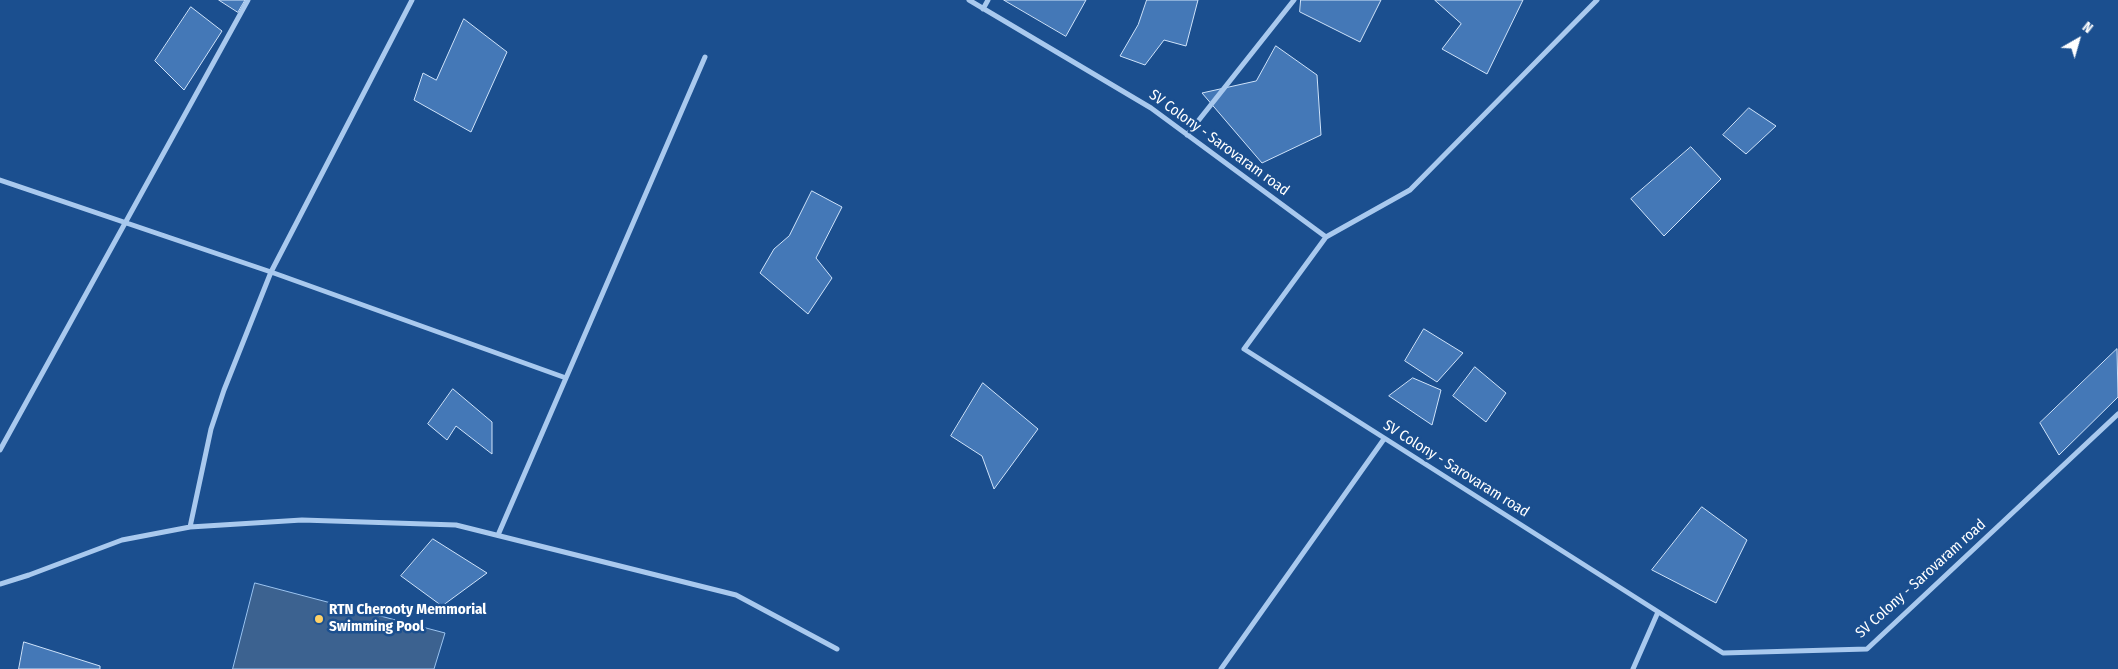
<!DOCTYPE html>
<html>
<head>
<meta charset="utf-8">
<style>
  body { margin:0 }
  #map { position:relative; width:2118px; height:669px; overflow:hidden; background:#1b4f8f; font-family:"Fira Sans Condensed",sans-serif }
  canvas { display:block }
  .north { position:absolute; left:2053px; top:15px; width:50px; height:50px; -webkit-text-stroke:4px #1b4f8f; paint-order:stroke; rotate:38deg; font-size:14px; font-weight:700; line-height:20px; text-align:center; color:#fff }
  .north::after { content:''; display:block; margin:auto; width:18px; height:22px; background:#fff; clip-path:polygon(50% 0,100% 100%,50% 72%,0 100%) }
</style>
</head>
<body>
<div id="map">
<canvas width="2118" height="669"></canvas>
<div class="north">N</div>
</div>
<script>
const c = document.querySelector('canvas').getContext('2d');
c.lineJoin = 'round';
function paint(path, color) { c.fillStyle = color; c.fill(path, 'evenodd'); }
function trace(path, color, width, dash) { c.strokeStyle = color; c.lineWidth = width; c.lineCap = dash ? 'butt' : 'round'; c.setLineDash(dash || []); c.stroke(path); }
function write(font, color, halo, rows, align = 'center') {
  c.font = font + ' "Fira Sans Condensed",sans-serif'; c.lineWidth = 5; c.setLineDash([]); c.textBaseline = 'middle'; c.strokeStyle = halo; c.fillStyle = color; for (const [text, x, y, turn = 0] of rows) {
    c.save(); c.translate(x, y); c.rotate((+turn || 0) * Math.PI / 180); c.textAlign = isNaN(turn) ? turn : align; if (halo) c.strokeText(text, 0, 0); c.fillText(text, 0, 0); c.restore();
  }
}
const water = new Path2D(`
  M255,583l190,50 -11,36h-201z`);
const building = new Path2D(`
  M219,0h26l-7,12z
  M1004,0h82l-20,36z
  M1147,0h51l-12,46 -22,-6 -19,25 -25,-9 18,-31z
  M1301,0h80l-21,42 -60,-30z
  M1435,0h88l-36,74 -45,-25 19,-25z
  M191,7l31,24 -38,59 -29,-29z
  M464,19l43,33 -36,80 -57,-32 9,-27 13,7z
  M1276,46l41,29 4,60 -59,28 -60,-70 54,-12z
  M1749,108l27,18 -30,28 -23,-19z
  M1691,147l30,32 -57,57 -33,-37z
  M812,191l30,16 -26,51 16,20 -24,36 -48,-41 14,-24 15,-13z
  M1424,329l39,24 -26,29 -32,-21z
  M2117,349l1,48 -59,58 -19,-32z
  M1475,367l31,26 -20,29 -33,-26z
  M1413,378l28,12 -9,35 -43,-29z
  M983,383l55,46 -44,60 -12,-33 -31,-20z
  M453,389l39,33v32l-36,-28 -9,14 -19,-16z
  M1702,507l45,33 -31,63 -64,-33z
  M433,539l54,34 -45,33 -41,-30z
  M24,642l76,24v3h-81z`);
const minor = new Path2D(`
  M969,0l182,108 175,129 -82,112 479,304 144,-4 251,-235
  M983,9l5,-9
  M1187,135l107,-135
  M0,180l271,92 295,106
  M1326,237l84,-47 187,-190
  M0,450l248,-450
  M190,527l21,-98 13,-39 47,-118 141,-272
  M498,535l207,-478
  M0,584l29,-9 93,-35 68,-13 112,-7 154,5 280,70 101,54
  M1221,669l163,-230
  M1633,669l25,-57`);
const markers = [
  [319,619,5,"#ffd166"]
];
const streetNames = [
  ["SV Colony - Sarovaram road",1219,143,36],
  ["SV Colony - Sarovaram road",1456,469,32],
  ["SV Colony - Sarovaram road",1921,579,-42]
];
const poiNames = [
  ["RTN Cherooty Memmorial",329,610],
  ["Swimming Pool",329,627]
];
paint(water, '#3c6290');
trace(water, '#9cc4f0', 1);
paint(building, '#4478b7');
trace(building, '#cfe3fa', 1);
trace(minor, '#a9c9ee', 5);
for (const [x, y, r, color] of markers) { const dot = new Path2D(); dot.arc(x, y, r, 0, 2 * Math.PI); c.fillStyle = color; c.fill(dot); trace(dot, '#1b4f8f', 2); }
write('15px', '#fff', '#1b4f8f', streetNames);
write('bold 15px', '#fff', '#1b4f8f', poiNames, 'left');
</script>
</body>
</html>
